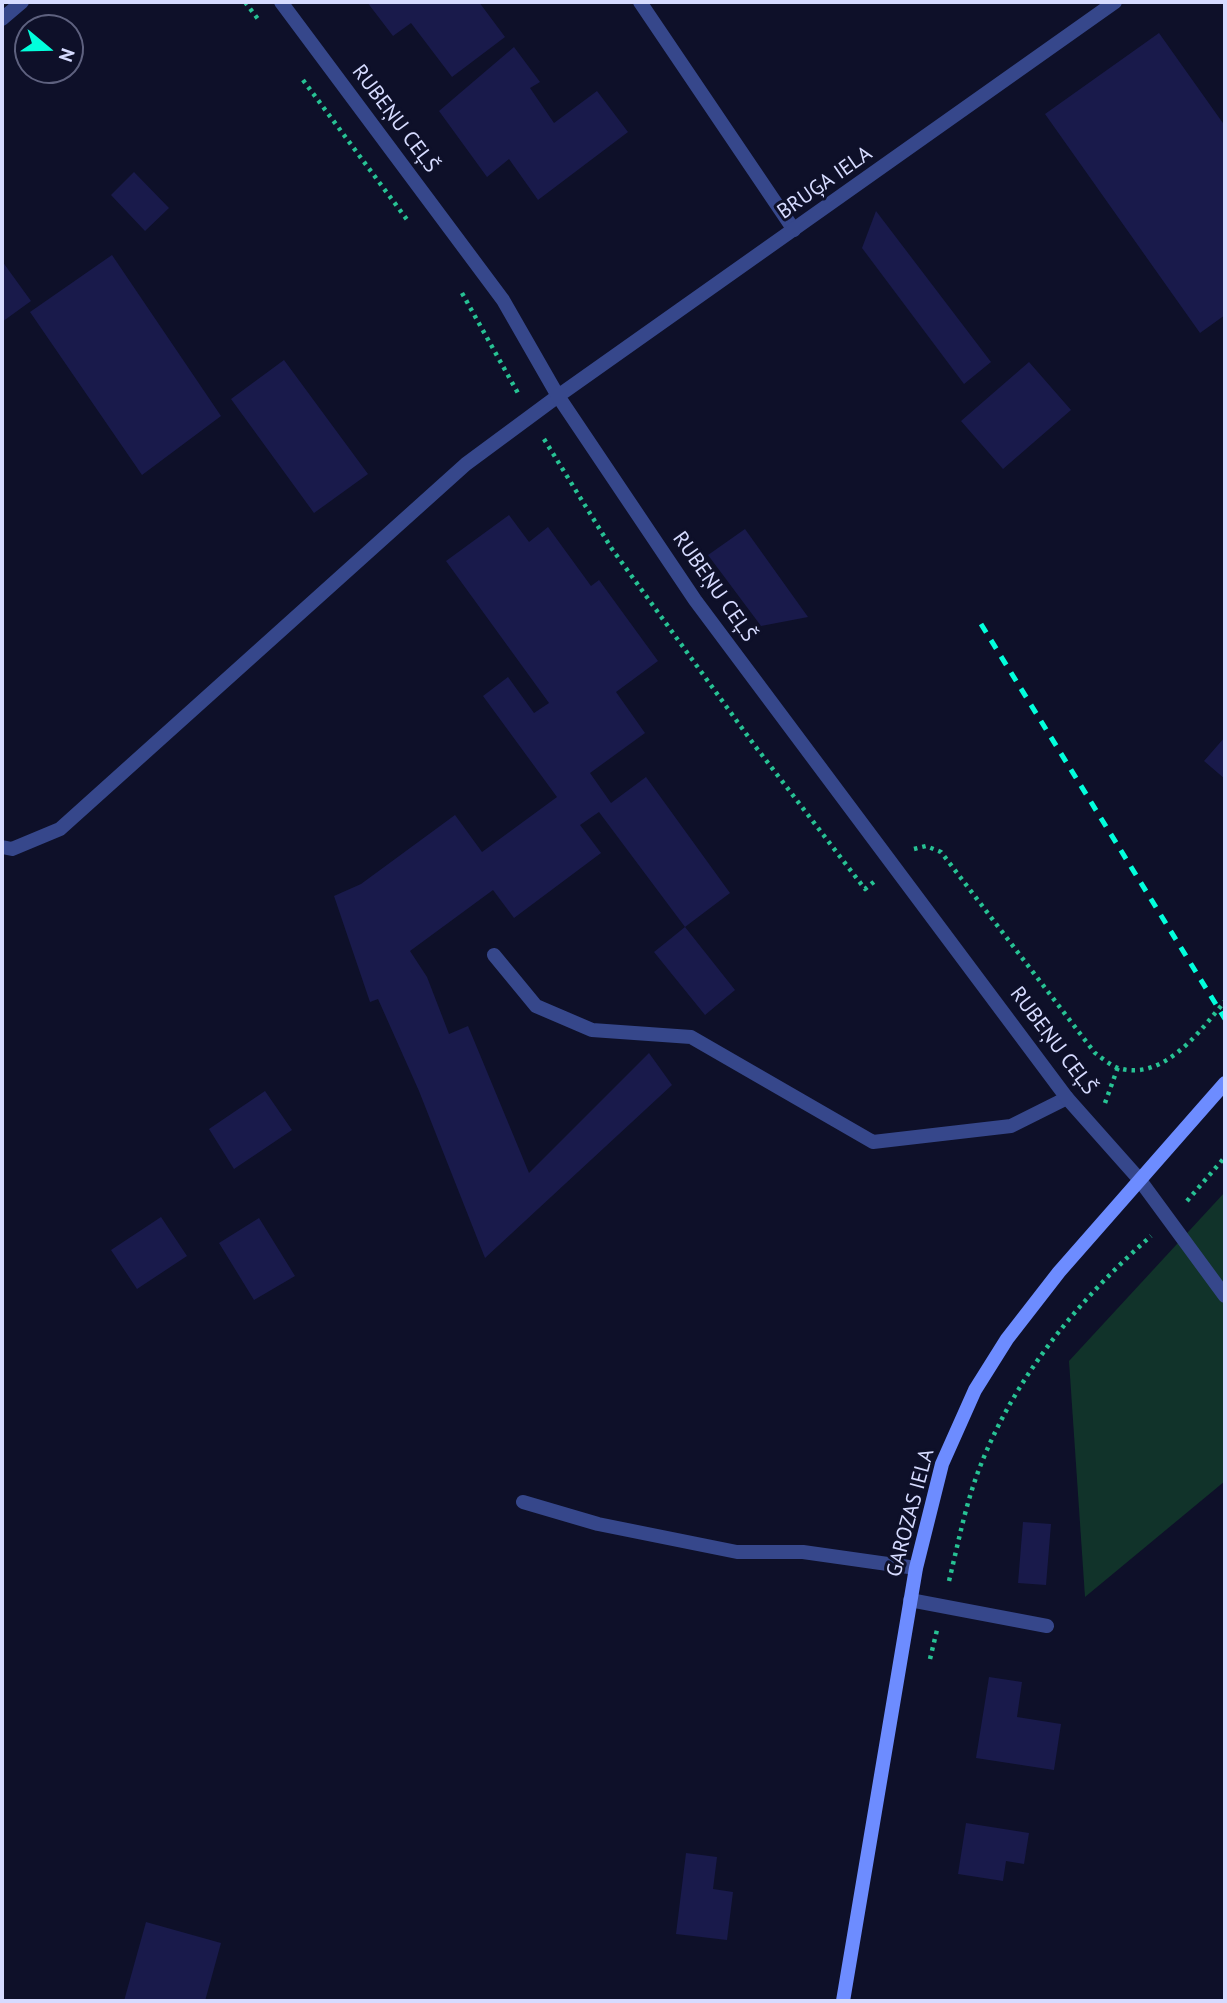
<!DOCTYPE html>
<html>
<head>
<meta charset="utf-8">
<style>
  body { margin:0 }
  #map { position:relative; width:1227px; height:2003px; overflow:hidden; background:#0e1029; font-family:"PT Sans",sans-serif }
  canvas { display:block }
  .frame { position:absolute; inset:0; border:4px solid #d6dbff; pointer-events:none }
  .north { position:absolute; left:14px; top:14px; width:70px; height:70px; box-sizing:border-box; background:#0e1029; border:2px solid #5e617f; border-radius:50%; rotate:109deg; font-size:19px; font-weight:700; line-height:28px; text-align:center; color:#d6dbff }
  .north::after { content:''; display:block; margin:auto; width:24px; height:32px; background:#02ffdc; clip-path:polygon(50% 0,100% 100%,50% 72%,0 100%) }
</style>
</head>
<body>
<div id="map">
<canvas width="1227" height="2003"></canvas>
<div class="frame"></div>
<div class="north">N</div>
</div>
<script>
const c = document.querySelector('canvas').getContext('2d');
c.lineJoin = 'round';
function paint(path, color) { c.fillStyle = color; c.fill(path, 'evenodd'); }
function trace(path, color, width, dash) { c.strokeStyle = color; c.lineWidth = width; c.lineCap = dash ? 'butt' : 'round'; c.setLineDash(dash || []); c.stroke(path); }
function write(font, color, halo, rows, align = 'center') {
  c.font = font + ' "PT Sans",sans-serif'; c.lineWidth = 6; c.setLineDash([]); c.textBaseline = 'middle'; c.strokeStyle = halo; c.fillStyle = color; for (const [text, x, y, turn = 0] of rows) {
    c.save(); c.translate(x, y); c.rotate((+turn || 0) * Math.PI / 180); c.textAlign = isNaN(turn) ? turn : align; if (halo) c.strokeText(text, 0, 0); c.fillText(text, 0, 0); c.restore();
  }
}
const green = new Path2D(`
  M1225,1192v289l-140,116 -16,-236z`);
const building = new Path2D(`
  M367,2h112l26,35 -53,40 -41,-54 -18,13z
  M1159,33l66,93v189l-25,18 -155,-219z
  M514,47l26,35 -10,6 24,35 43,-32 31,41 -90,68 -29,-41 -22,18 -48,-66z
  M134,172l35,36 -24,23 -34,-36z
  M876,211l115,151 -27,22 -102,-136z
  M112,255l109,161 -79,59 -112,-163z
  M2,261l29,40 -29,21z
  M284,360l84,114 -54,39 -83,-114z
  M1029,362l42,48 -68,59 -42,-48z
  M509,515l20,27 19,-15 43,59 8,-6 59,81 -42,31 29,41 -55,40 21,30 35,-26 84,116 -45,34 -86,-115 -19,13 21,28 -87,65 -21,-28 -83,61 17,26 22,57 19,-8 61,147 120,-120 23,32 -187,173 -66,-167 -41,-92 -8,3 -36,-106 27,-12 94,-69 27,37 75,-55 -74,-101 25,-19 26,36 15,-10 -103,-142z
  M745,529l63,88 -47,9 -53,-71z
  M1225,737v42l-21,-18z
  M685,927l50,63 -30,25 -51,-63z
  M265,1091l27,39 -58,39 -25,-40z
  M161,1217l26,39 -50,33 -26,-39z
  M259,1218l36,58 -41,24 -35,-57z
  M1023,1522l28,2 -5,61 -28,-2z
  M989,1677l33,5 -5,35 44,7 -7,46 -78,-12z
  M966,1823l63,10 -5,31 -18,-3 -3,20 -45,-7z
  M686,1853l31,4 -4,32 20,3 -6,48 -51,-6z
  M146,1922l75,21 -16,58h-81z`);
const path = new Path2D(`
  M245,2l13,17
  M303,80l105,141
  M462,293l57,102
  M544,439l68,110 143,197 110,143 10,-8
  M914,849l12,-3 15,6 154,201c7,5 15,12 23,15 46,14 83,-38 107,-67
  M1105,1103l13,-36
  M1187,1201l38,-44
  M949,1581c9,-37 16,-74 29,-109 35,-93 99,-171 173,-236
  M930,1659l7,-29`);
const service = new Path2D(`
  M640,2l154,228
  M2,19l20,-17
  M2,847l10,2 48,-20 406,-365 92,-68
  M494,955l42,51 56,24 99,7 182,105 138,-16 56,-28
  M523,1502l75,22 139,28h66l113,16`);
const minor = new Path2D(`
  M281,2l222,298 55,96 137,204 372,498 72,81 86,117
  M558,396l557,-394
  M910,1600l137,26`);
const secondary = new Path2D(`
  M843,2001l73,-433 26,-104 33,-74 32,-51 52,-67 166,-189`);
const rail = new Path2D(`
  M981,624l244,395`);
const streetNames = [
  ["RUBEŅU CEĻŠ",395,119,53],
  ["BRUĢA IELA",825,183,-35],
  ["RUBEŅU CEĻŠ",714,587,55],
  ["RUBEŅU CEĻŠ",1053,1041,53],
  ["GAROZAS IELA",911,1513,-75]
];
paint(green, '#11332a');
paint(building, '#191a4b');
trace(path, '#27c294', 4.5, [3.5, 5]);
trace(service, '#36478b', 14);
trace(minor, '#36478b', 14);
trace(secondary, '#6d8cff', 14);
trace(rail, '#02ffdc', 5, [10, 9]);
write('21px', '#d6dbff', '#0e1029', streetNames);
</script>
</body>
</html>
